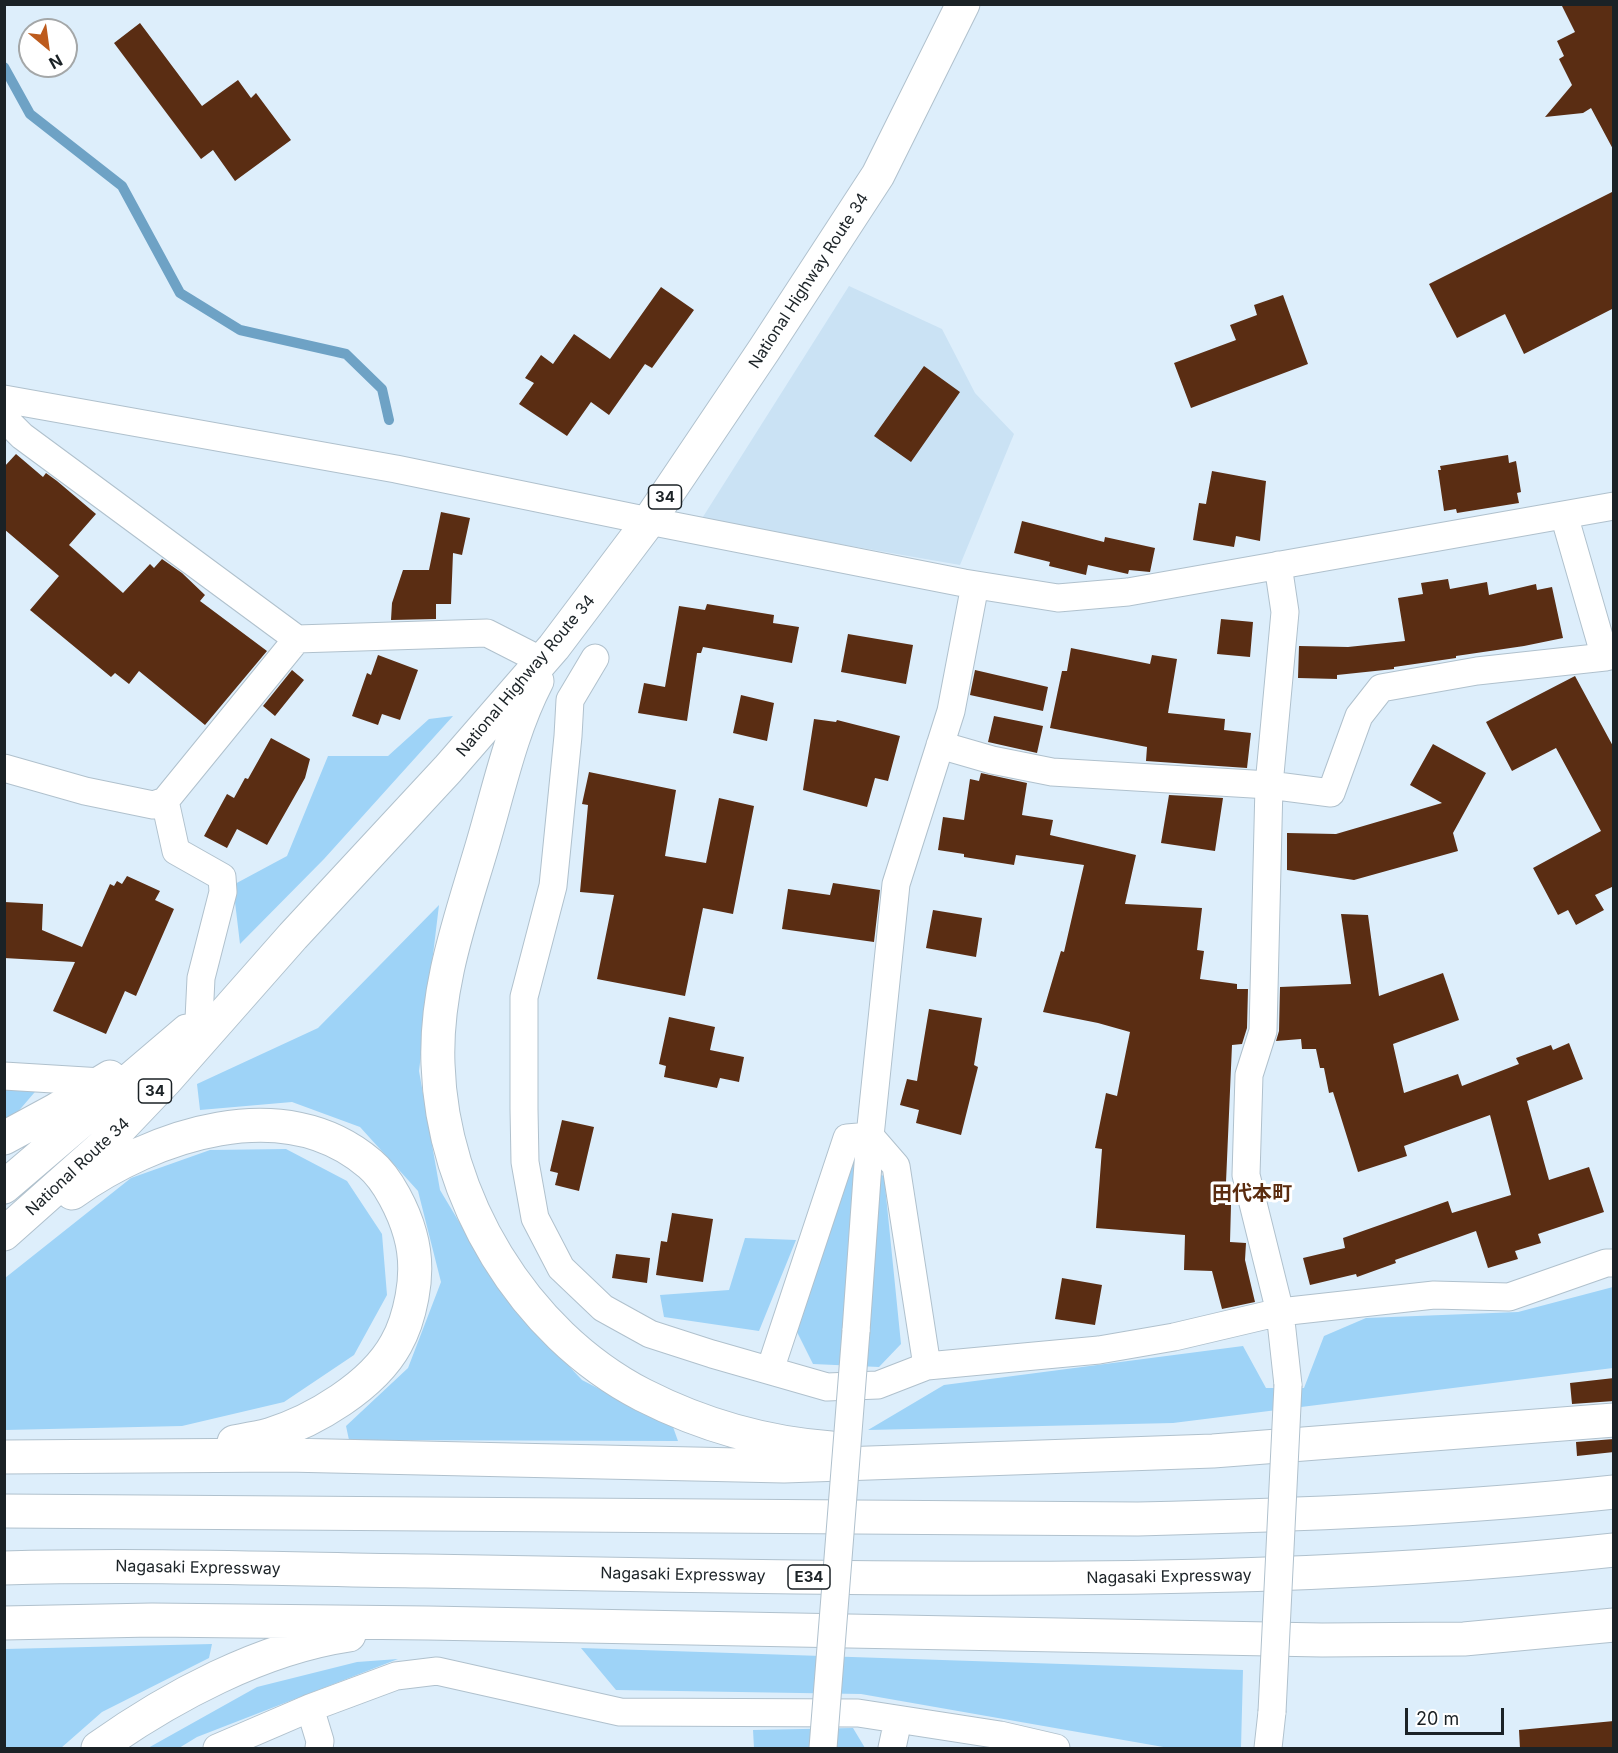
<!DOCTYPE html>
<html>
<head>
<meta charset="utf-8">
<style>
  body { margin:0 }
  #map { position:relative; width:1618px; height:1753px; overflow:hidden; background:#ddeefb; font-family:Inter,sans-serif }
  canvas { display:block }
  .frame { position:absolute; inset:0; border:6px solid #1b2226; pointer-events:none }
  .north { position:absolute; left:18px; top:18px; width:60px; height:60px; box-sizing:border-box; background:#fff; border:2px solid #a4a7a8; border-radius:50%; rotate:151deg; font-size:16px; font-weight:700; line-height:24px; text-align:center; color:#1b2226 }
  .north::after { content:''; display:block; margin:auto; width:21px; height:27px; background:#bd5b1d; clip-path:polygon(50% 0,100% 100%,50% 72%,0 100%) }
  .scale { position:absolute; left:1405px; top:1708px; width:99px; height:27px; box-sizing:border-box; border:3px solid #1b2226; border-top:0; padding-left:8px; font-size:18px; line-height:21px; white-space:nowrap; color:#1b2226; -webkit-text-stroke:4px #fff; paint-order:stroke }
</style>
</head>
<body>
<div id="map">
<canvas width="1618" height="1753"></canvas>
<div class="frame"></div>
<div class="north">N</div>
<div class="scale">20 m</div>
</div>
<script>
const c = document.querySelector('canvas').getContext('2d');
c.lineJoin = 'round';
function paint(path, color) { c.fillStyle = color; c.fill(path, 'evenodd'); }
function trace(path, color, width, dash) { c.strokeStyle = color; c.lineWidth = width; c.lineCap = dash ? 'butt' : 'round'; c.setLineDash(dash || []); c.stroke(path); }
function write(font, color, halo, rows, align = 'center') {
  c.font = font + ' Inter,"Noto Sans JP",sans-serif'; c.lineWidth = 6; c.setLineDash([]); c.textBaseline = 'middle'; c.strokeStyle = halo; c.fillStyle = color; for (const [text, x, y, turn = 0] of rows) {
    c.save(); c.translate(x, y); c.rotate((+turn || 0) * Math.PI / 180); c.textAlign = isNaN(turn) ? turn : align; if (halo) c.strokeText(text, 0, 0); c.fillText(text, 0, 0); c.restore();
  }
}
const built = new Path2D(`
  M849,286l93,43 33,64 39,41 -54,131 -259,-45z`);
const green = new Path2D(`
  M453,716l-129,143 -84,85 -7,-59 54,-29 41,-100h60l41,-37z
  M439,905l-20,166 21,119 64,107 78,83 91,47 5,14 -329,-1 -3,-14 62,-58 33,-86 -23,-91 -58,-64 -68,-25 -92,8 -3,-26 121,-56z
  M5,1085l35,1 -30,35 -5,3z
  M286,1149l61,32 35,53 5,61 -33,60 -70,47 -102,24 -177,4v-152l126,-100 79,-28z
  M853,1164l31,12 17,168 -22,23 -66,-3 -17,-34z
  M745,1238l51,2 -37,91 -95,-14 -4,-22 69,-5z
  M1613,1287v81l-440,55 -305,7 76,-45 299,-39 23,42h38l20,-52 42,-18 152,-6z
  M212,1644l-3,14 -107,54 -41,36h-56v-99z
  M581,1648l662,22 -2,78h-72l-308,-54 -245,-4z
  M398,1659l-201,78 -18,11h-31l109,-61 100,-25z
  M853,1728l12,20h-111l-1,-18z`);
const stream = new Path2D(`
  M4,67l26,47 92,72 58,107 60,37 106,24 36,35 7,31`);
const building = new Path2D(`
  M1561,4h53v147l-23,-43 -8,5 -38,4 27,-32 -13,-26 5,-3 -7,-15 18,-9z
  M140,23l62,83 36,-26 13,18 5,-5 35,47 -56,41 -22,-31 -12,9 -87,-116z
  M1614,191v117l-90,46 -19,-40 -48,24 -28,-54z
  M661,287l33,23 -42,58 -7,-4 -36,51 -18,-13 -24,34 -48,-32 15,-21 -9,-5 16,-23 12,9 21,-30 36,25z
  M1283,295l25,69 -117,44 -17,-45 62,-23 -6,-15 27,-10 -3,-10z
  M924,366l36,26 -49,70 -37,-26z
  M16,454l27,23 3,-4 11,8 39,33 -27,31 54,48 27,-29 4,4 8,-9 20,14 23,22 -5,6 67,50 -62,74 -66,-54 -10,13 -14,-11 -4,4 -81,-67 29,-34 -55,-47v-62z
  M1508,455l1,8 7,-2 5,31 -4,1 2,10 -62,10 -1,-4 -12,2 -6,-41h3l-1,-4z
  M1212,471l54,10 -6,60 -24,-5 -2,11 -41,-7 6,-37 7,1z
  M441,512l29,6 -8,37 -9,-2 -2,51h-15v15l-45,1 1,-17 11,-33h26z
  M1022,521l82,21 1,-5 50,11 -5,24 -21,-2 -1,4 -40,-9 -2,10 -37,-9 1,-4 -36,-9z
  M1448,579l2,10 37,-7 2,13 47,-11 1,6 15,-3 11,51 -39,8 -68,10v2l-62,9v2l-57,6v4l-39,-1 1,-32 49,1 57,-6 -7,-43 25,-4 -2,-11z
  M707,604l67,11 -1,8 26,4 -7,36 -89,-16 -2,6h-4l-10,68 -49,-8 6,-30 21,4 14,-81 26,4z
  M1221,619l32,3 -3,35 -33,-3z
  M848,634l65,11 -7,39 -65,-12z
  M1071,648l79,16 2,-9 25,4 -9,54 57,6 -1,11 27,3 -4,35 -101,-7 1,-14 -97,-19 12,-57h5z
  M378,655l40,15 -18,50 -18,-6 -4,11 -26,-9 15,-43 4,2z
  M292,670l12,10 -29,36 -12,-10z
  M975,670l73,17 -5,24 -73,-16z
  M1575,676l39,72v138l-19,9 9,15 -28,15 -8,-15 -10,5 -25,-47 68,-37 -45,-83 -44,23 -26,-49z
  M741,695l33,8 -7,38 -34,-8z
  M994,716l49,10 -6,27 -49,-11z
  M814,719l22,3 1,-2 63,16 -12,45 -13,-3 -8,29 -64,-17z
  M271,738l39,21 -5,19 -38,67 -30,-16 -10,19 -23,-12 23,-42 7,4 11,-20 3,1z
  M1433,744l53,29 -33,60 5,18 -104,29 -67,-10v-37l49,1 106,-31 -32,-18z
  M589,772l87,18 -11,66 41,7 13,-65 35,8 -21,108 -30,-6 -18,88 -88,-17 17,-84 -34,-3 8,-87 -6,-1z
  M981,773l46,10 -5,32 31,5 -3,15 86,20 -11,49 77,4 -5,42 7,1 -4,28 37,5v5h11l-1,39 -5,16 -10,1 -7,160h6l-1,37 16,1 -1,17 10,42 -33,7 -10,-38 -28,-1 1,-35 -89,-7 6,-79 -7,-1 11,-55 11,3 13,-64 -32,-9 -55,-11 18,-61 3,1 20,-87 -68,-10 -2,10 -50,-8v-3l-26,-4 5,-33 21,3 6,-41 9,2z
  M1169,795l54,3 -8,53 -54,-8z
  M127,876l33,15 -5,9 19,9 -38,87 -11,-5 -19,43 -53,-23 22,-49 -71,-4v-56l39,2 -1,26 40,17 28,-63 4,2 3,-5 5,3z
  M833,883l47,7 -6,52 -92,-13 6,-40 42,6z
  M933,910l49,8 -6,39 -50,-9z
  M1341,914l27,1 11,81 64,-23 16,47 -66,24 11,49 54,-19 4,12 57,-22 -3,-6 35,-13 2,5 16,-7 14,36 -56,22 22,79 40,-13 15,45 -66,22 3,9 -26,8 3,8 -30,9 -12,-37 -81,29 1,3 -39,14 -1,-3 -46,11 -7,-27 42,-10 -2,-10 105,-37 4,12 59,-18 -21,-80 -86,31 3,10 -49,16 -25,-80 -4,1 -5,-25h-4l-4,-19h-14l-1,-10 -25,2 3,-10 1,-44 71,-3z
  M929,1009l53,9 -8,47 4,2 -17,68 -45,-12 3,-13 -19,-5 7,-26 10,2z
  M669,1017l46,10 -5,23 34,7 -5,25 -19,-4 -3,10 -53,-11 2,-11 -7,-2z
  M562,1120l32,7 -15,64 -24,-6 3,-12 -8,-2z
  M672,1213l41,6 -10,63 -47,-7 5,-34 6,1z
  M616,1254l34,4 -3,25 -35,-5z
  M1062,1278l40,7 -7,40 -40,-6z
  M1614,1378v23l-42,3 -2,-21z
  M1614,1439v13l-37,4 -1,-14z
  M1614,1721v28h-94l-1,-19z`);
const street = new Path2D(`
  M4,399l392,70 253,52 315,62 94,15 70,-6 486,-86
  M4,418l18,18 275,203 190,-6 55,28
  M1564,515l41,142
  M1278,565l7,47 -16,173 -6,246 -14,44 -3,100 34,137 8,73
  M595,658l-25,42 -2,36 -15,150 -29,111v112l1,53 10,56 26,50 42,40 47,26 62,20 115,33 51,-2 49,-19 172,-16 75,-13 106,-25 154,-17 75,2 97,-34h8
  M940,745l52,15 60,12 217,13 62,8 28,-77 22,-28 96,-17 128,-14 9,-2
  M4,768l81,23 68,14 12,-4 132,-162
  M165,801l11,50 46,26 1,15 -22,86 -2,41
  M4,1076l98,6
  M856,1331l14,-195 26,-252 55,-173 24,-126
  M770,1370l77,-232 23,-2 26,30 31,200
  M310,1708l10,33 -1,7
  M217,1748l93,-40 86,-32 41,-5 183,41 238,1 142,22 56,13
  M892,1748l6,-28
  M1268,1748l4,-36`);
const highway = new Path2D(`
  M537,681c-26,50 -38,108 -54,162 -21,72 -48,144 -45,221 4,133 85,269 205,331 59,30 122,48 188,53
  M4,1138l50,-27 56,-34
  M4,1187l183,-156
  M72,1193c81,-58 212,-103 298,-29 18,15 34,48 40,70 6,21 6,42 2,63 -3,16 -8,33 -16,47 -23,42 -82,77 -127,91 -11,3 -24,5 -35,7
  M4,1234l100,-89 62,-65 127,-144 155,-167 106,-122 95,-126 115,-171 114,-175 85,-171
  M4,1457l282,-2 498,11 429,-15 401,-31
  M4,1511l1134,8c159,-4 317,-10 476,-27
  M4,1568c141,-4 281,1 421,3 124,3 248,4 372,6 273,3 545,3 817,-27
  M4,1623l148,-3 276,3 894,17 142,-1 150,-14
  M98,1748c72,-51 163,-100 251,-113`);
const streetBridge = new Path2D(`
  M1272,1712l16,-327
  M823,1748l33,-417`);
const shields = [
  [665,497,33],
  [155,1091,33],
  [809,1577,42]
];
const shieldNames = [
  ["34",665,497],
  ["34",155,1091],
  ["E34",809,1577]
];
const streetNames = [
  ["National Highway Route 34",809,281,-57],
  ["National Highway Route 34",526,676,-50],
  ["National Route 34",78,1167,-43],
  ["Nagasaki Expressway",198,1568,1],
  ["Nagasaki Expressway",683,1575,1],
  ["Nagasaki Expressway",1169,1577,-1]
];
const quarterNames = [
  ["田代本町",1252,1194]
];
paint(built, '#cae2f4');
paint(green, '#9ed3f7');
trace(stream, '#6ea2c5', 10);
paint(building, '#5a2d13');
trace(street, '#b0c1cd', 29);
trace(highway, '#b0c1cd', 35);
trace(street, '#fff', 27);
trace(highway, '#fff', 33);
trace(streetBridge, '#b0c1cd', 29, []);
trace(streetBridge, '#fff', 27);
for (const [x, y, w] of shields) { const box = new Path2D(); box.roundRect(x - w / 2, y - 12, w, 24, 4.5); c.fillStyle = '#fff'; c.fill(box); trace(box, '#1b2226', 1.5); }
write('bold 15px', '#1b2226', null, shieldNames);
write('16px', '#1b2226', '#fff', streetNames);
write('bold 20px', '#5b2c0f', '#fff', quarterNames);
</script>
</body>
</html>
